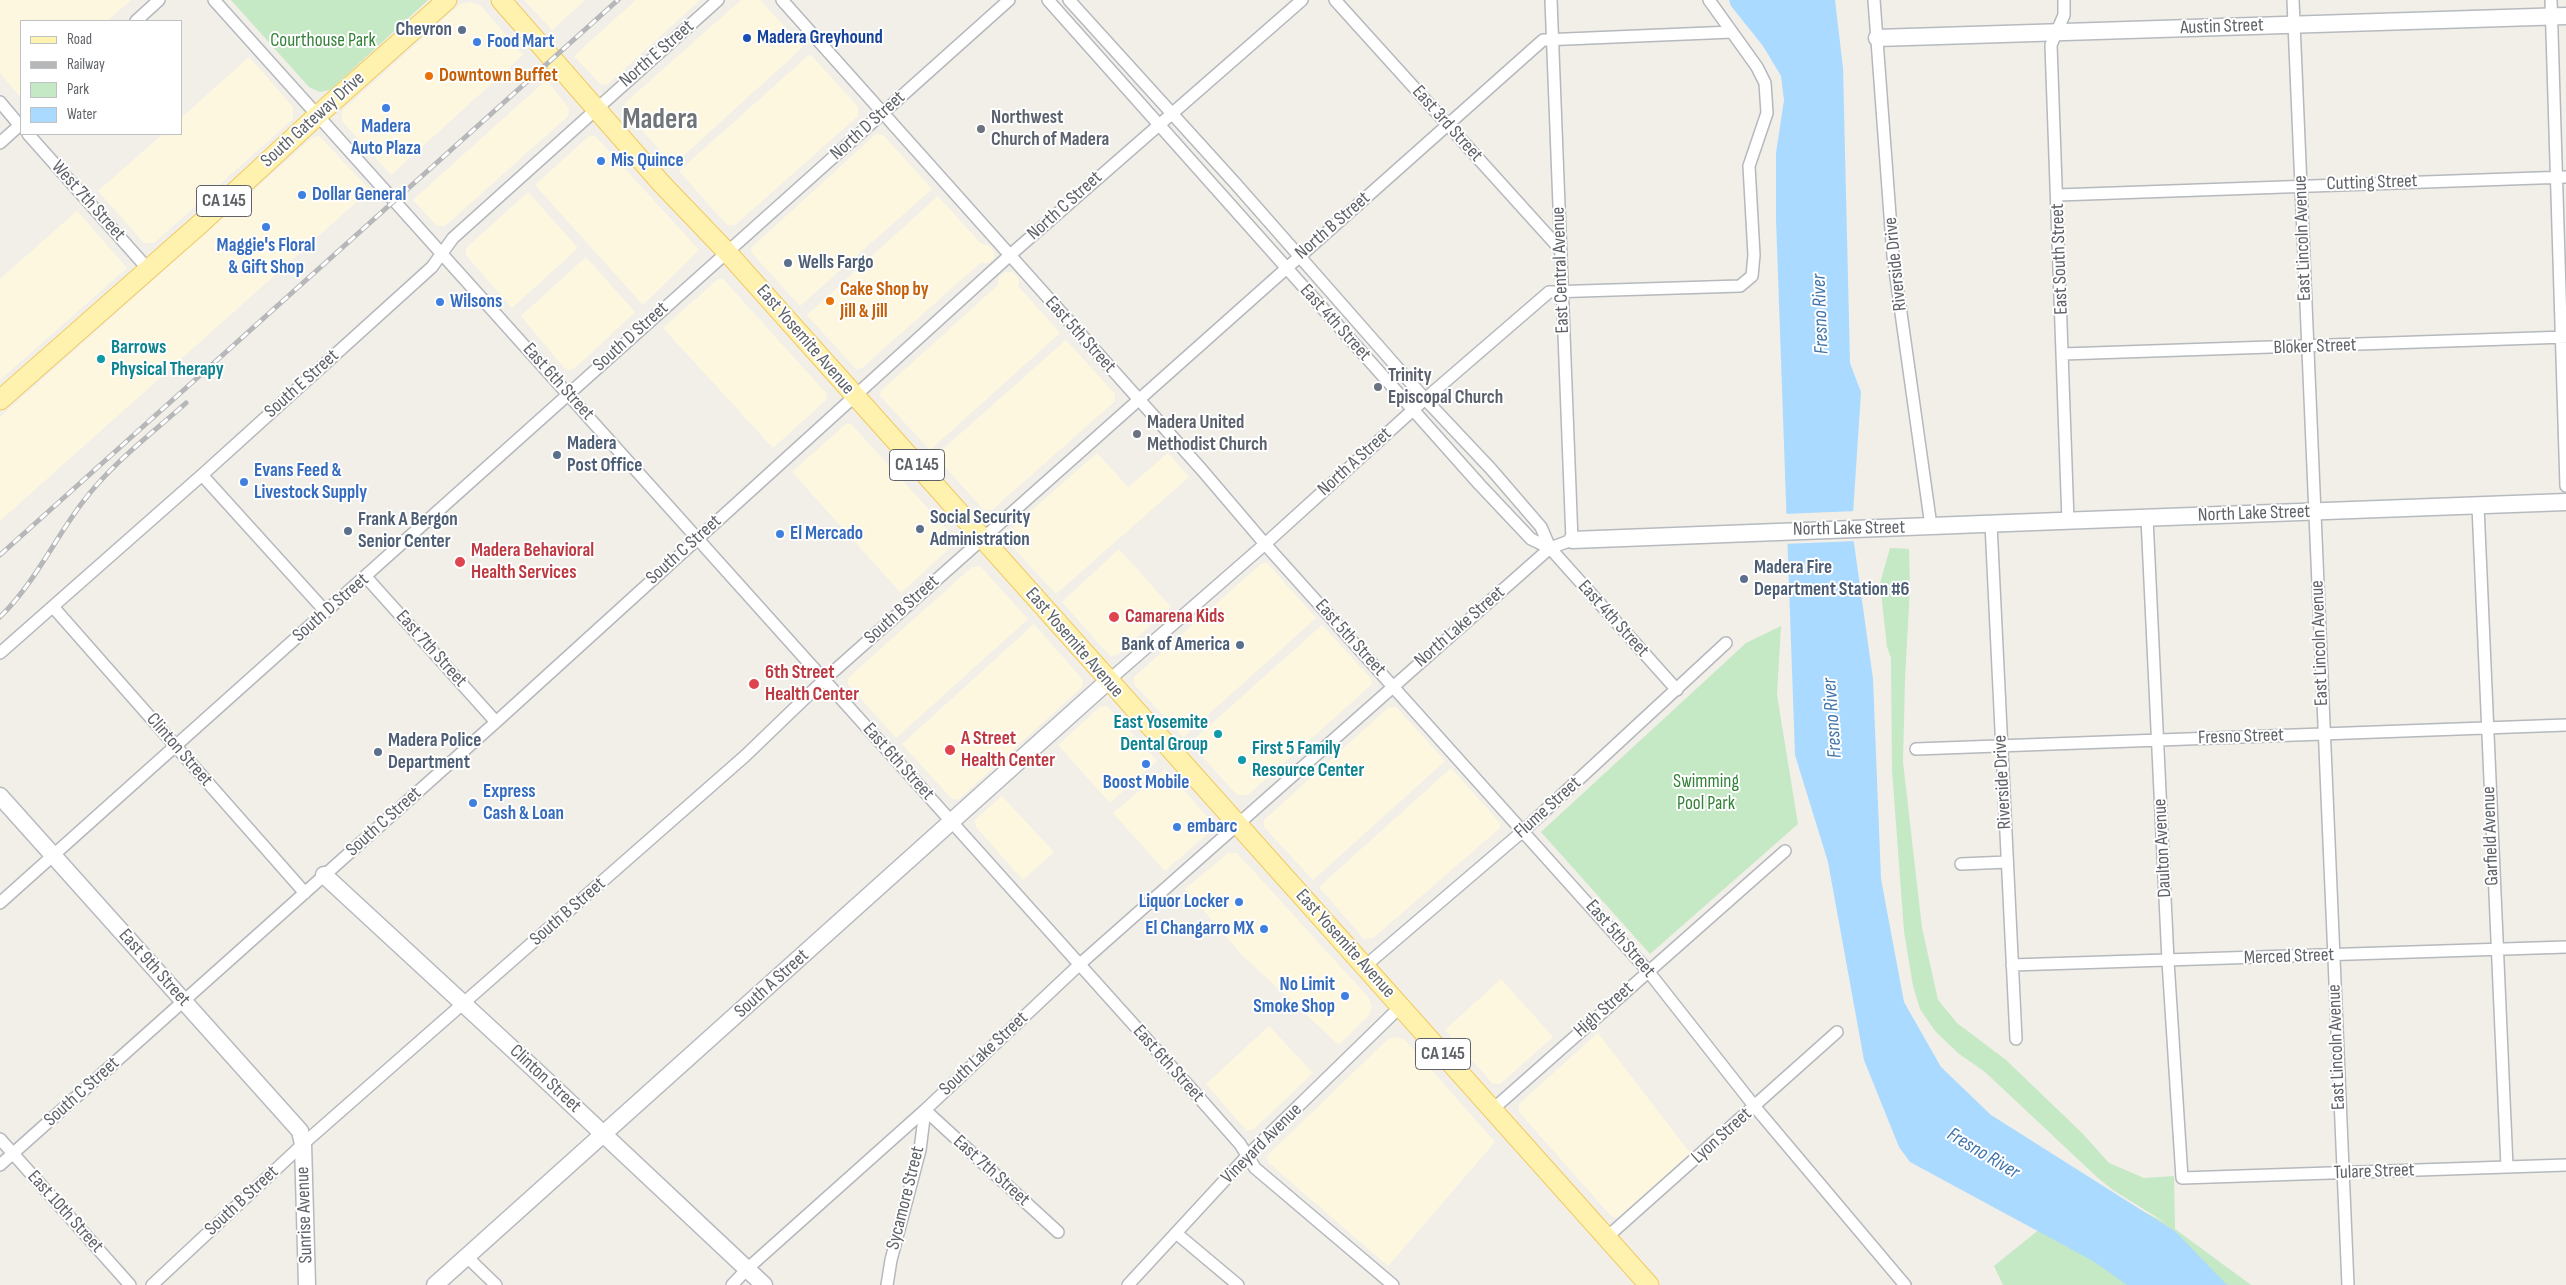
<!DOCTYPE html>
<html>
<head>
<meta charset="utf-8">
<style>
  body { margin:0 }
  #map { position:relative; width:2566px; height:1285px; overflow:hidden; background:#f1efe8; font-family:"Sofia Sans Condensed",sans-serif }
  canvas { display:block }
  .legend { position:absolute; left:20px; top:20px; width:162px; height:115px; box-sizing:border-box; background:#fff; border:1px solid #bfc1c3; margin:0; padding:6px 9px; list-style:none; font-size:15px; color:#5f6368 }
  .legend li { display:flex; align-items:center; gap:10px; height:25px }
  .legend b { width:25px; border:1px solid #bfc1c3 }
</style>
</head>
<body>
<div id="map">
<canvas width="2566" height="1285"></canvas>
<ul class="legend">
<li><b style="height:6px;background:#fff2af"></b>Road</li>
<li><b style="height:6px;background:#b6b7b8"></b>Railway</li>
<li><b style="height:14px;background:#c5e8c5"></b>Park</li>
<li><b style="height:14px;background:#aadaff"></b>Water</li>
</ul>
</div>
<script>
const c = document.querySelector('canvas').getContext('2d');
c.lineJoin = 'round';
function paint(path, color) { c.fillStyle = color; c.fill(path, 'evenodd'); }
function trace(path, color, width, dash) { c.strokeStyle = color; c.lineWidth = width; c.lineCap = dash ? 'butt' : 'round'; c.setLineDash(dash || []); c.stroke(path); }
function write(font, color, halo, rows, align = 'center') {
  c.font = font + ' "Sofia Sans Condensed",sans-serif'; c.lineWidth = 4; c.setLineDash([]); c.textBaseline = 'middle'; c.strokeStyle = halo; c.fillStyle = color; for (const [text, x, y, turn = 0] of rows) {
    c.save(); c.translate(x, y); c.rotate((+turn || 0) * Math.PI / 180); c.textAlign = isNaN(turn) ? turn : align; if (halo) c.strokeText(text, 0, 0); c.fillText(text, 0, 0); c.restore();
  }
}
const commercial = new Path2D(`
  M0,0h131l-24,21h-86v77l-21,-25z
  M524,0h61l-33,30z
  M636,0h64l-92,84 -7,1 -27,-29z
  M741,0h19l43,47 -130,118 -47,-53 -1,-9z
  M471,2l10,4 42,49 -132,120 -49,-54v-10l118,-107z
  M810,54l48,53v9l-123,109h-8l-48,-54z
  M249,57l44,50v12l-139,124h-10l-46,-52 65,-57h18v-16z
  M546,80l23,28 -1,8 -123,110h-8l-24,-26z
  M876,134l7,1 49,54 -132,117 -48,-53 -1,-5z
  M319,136l51,54 -370,331v-104l312,-279z
  M589,136h6l104,114 -56,55 -108,-120z
  M528,192l50,56 -66,60 -46,-53v-7z
  M938,196l43,48 7,1 6,6v7l-6,5h-8l-118,105 -6,1 -49,-54z
  M77,211l50,57 -127,112v-101z
  M586,257l49,55 -61,57 -8,1 -45,-54z
  M1005,272h8l6,7 -1,7 42,47 -130,117 -50,-54 1,-5 117,-106 1,-8z
  M718,279h5l103,114 1,6 -54,49 -110,-120z
  M1066,340l49,54v7l-123,109h-8l-49,-54z
  M846,424h5l103,113 -1,8 -52,48 -109,-121z
  M1097,453l31,34 40,-34 21,24 -133,117 -50,-54v-7z
  M1119,549l52,58 -54,48 -7,1 -48,-54z
  M1267,563l49,55 -133,119 -49,-53v-7l127,-113z
  M980,566l48,53 -132,119 -48,-54v-6l124,-111z
  M1034,624l49,56 -1,7 -124,113 -7,-2 -49,-54z
  M1322,625l50,55 -1,5 -123,110h-11l-47,-52z
  M1101,706h6l50,55 -47,42 -52,-58z
  M1389,707h7l49,54 -132,119 -49,-53v-7z
  M1451,768l49,55v5l-127,110 -9,1 -45,-52z
  M1165,769l42,48 3,7 -2,9 -43,38 -52,-58z
  M1002,796l52,56 -31,28 -47,-53 -1,-7z
  M1228,853h9l132,145 3,9 -3,8 -30,30 -97,-90 -57,-66z
  M1501,979l52,58 -53,47h-7l-48,-54z
  M1269,1026l44,47 -59,56 -7,2 -41,-47z
  M1598,1033l92,120 -71,64h-7l-93,-105v-8z
  M1396,1037l9,3 90,102 -107,124 -119,-103 -2,-4 1,-4 120,-116z`);
const green = new Path2D(`
  M231,0h197l-98,90 -10,2 -11,-5z
  M1890,548l19,1 1,39 -5,90 -2,84 19,166 16,72 19,23 49,37 76,73 27,30 35,15 30,-2 1,53 76,56h-248l-9,-19 99,-80 73,37 -53,-33 -15,-12 -113,-106 -27,-19 -23,-22 -15,-22 -7,-23 -9,-55 -12,-161 -1,-112 -4,-11 -7,-64z
  M1781,626l-4,69 21,129 -148,130 -109,-122 205,-189z`);
const water = new Path2D(`
  M1729,0h106l8,68 7,295 11,29 -9,137 21,150 8,200 23,123 37,65 50,48 185,117 51,53h-100l-34,-24 -183,-99 -11,-15 -35,-87 -36,-198 -33,-107 -19,-536v-66l8,-53 -3,-24 -18,-30 -32,-40z`);
const pier = new Path2D(`
  M1856,511v30l-72,3 -1,-30z`);
const street = new Path2D(`
  M214,0l981,1093 45,51 15,24 138,117
  M782,0l420,470 63,74 383,427 107,136 150,178
  M1048,0l432,485 51,54 19,9
  M1069,0l166,183 190,216 66,70 50,58 9,21 127,142
  M1335,0l225,249
  M1874,0l19,256 38,270
  M2064,0v15l-13,30 17,476
  M2293,0l55,1285
  M2551,0l15,486
  M136,21l23,-21
  M0,102l21,25
  M28,134l120,135
  M0,143l21,-19
  M2058,195l508,-18
  M2063,354l503,-17
  M202,475l124,137
  M2478,506l29,661
  M2147,518l21,443 14,217 384,-13
  M1991,524l25,515
  M366,577l130,145
  M54,608l251,285
  M0,653l202,-178 230,-208 21,-29 265,-238
  M1108,681l157,-137 160,-145 124,-107 191,-6 12,-10 2,-21 -5,-89 18,-53 -2,-30 -8,-16 -48,-67
  M1916,749l650,-24
  M1961,864l46,-2
  M0,903l1009,-903
  M2012,965l554,-18
  M1364,967l159,-136 203,-188
  M925,1110l133,122
  M1492,1110l293,-259
  M0,1139l130,146
  M0,1165l496,-443 513,-466 293,-256
  M1176,1233l62,52
  M1606,1238l231,-206
  M466,1256l30,29
  M152,1285l151,-141 442,-388 80,-77 718,-639 189,-8
  M732,1285l15,-16 178,-159 155,-146 470,-416 22,-8 -21,-540
  M887,1285l4,-25 29,-110 5,-40
  M1128,1285l119,-129 153,-149`);
const secondary = new Path2D(`
  M1877,38l689,-22
  M1572,540c331,-13 663,-26 994,-38
  M0,796l300,335 3,13 4,141
  M324,875l209,193 231,217
  M435,1285l673,-604`);
const primary = new Path2D(`
  M501,0l160,183 65,68 923,1034
  M0,400l200,-176 119,-110 128,-114`);
const rail = new Path2D(`
  M0,555l618,-555
  M0,617c34,-33 54,-77 82,-114 29,-39 68,-68 104,-100`);
const markers = [
  [462,30,5,"#5c6f8a"],
  [747,38,5,"#1a4fb4"],
  [477,42,5,"#3f7fe0"],
  [429,76,5,"#e8710a"],
  [386,108,5,"#3f7fe0"],
  [981,129,5,"#6b7280"],
  [601,161,5,"#3f7fe0"],
  [302,195,5,"#3f7fe0"],
  [266,227,5,"#3f7fe0"],
  [788,263,5,"#5c6f8a"],
  [830,301,5,"#e8710a"],
  [440,302,5,"#3f7fe0"],
  [101,359,5,"#0f9aa8"],
  [1378,387,5,"#6b7280"],
  [1137,434,5,"#6b7280"],
  [557,455,5,"#5c6f8a"],
  [244,482,5,"#3f7fe0"],
  [920,529,5,"#5c6f8a"],
  [348,531,5,"#5c6f8a"],
  [780,534,5,"#3f7fe0"],
  [460,562,6,"#e0444e"],
  [1744,579,5,"#5c6f8a"],
  [1114,617,6,"#e0444e"],
  [1240,645,5,"#5c6f8a"],
  [754,684,6,"#e0444e"],
  [1218,734,5,"#0f9aa8"],
  [950,750,6,"#e0444e"],
  [378,752,5,"#5c6f8a"],
  [1242,760,5,"#0f9aa8"],
  [1146,764,5,"#3f7fe0"],
  [473,803,5,"#3f7fe0"],
  [1177,827,5,"#3f7fe0"],
  [1239,902,5,"#3f7fe0"],
  [1264,929,5,"#3f7fe0"],
  [1345,996,5,"#3f7fe0"]
];
const shields = [
  [224,201,55],
  [917,465,55],
  [1443,1054,55]
];
const shieldNames = [
  ["CA 145",224,201],
  ["CA 145",917,465],
  ["CA 145",1443,1054]
];
const streetNames = [
  ["Austin Street",2222,27,-2],
  ["North E Street",657,54,-41],
  ["South Gateway Drive",313,120,-42],
  ["East 3rd Street",1447,124,48],
  ["North D Street",868,126,-42],
  ["Cutting Street",2372,183,-2],
  ["West 7th Street",88,201,48],
  ["North C Street",1065,206,-42],
  ["North B Street",1333,226,-41],
  ["East Lincoln Avenue",2303,238,-92],
  ["East South Street",2060,259,-92],
  ["Riverside Drive",1896,264,-96],
  ["East Central Avenue",1561,270,-92],
  ["East 4th Street",1335,323,48],
  ["East 5th Street",1080,335,48],
  ["South D Street",631,337,-42],
  ["East Yosemite Avenue",805,340,49],
  ["Bloker Street",2315,347,-2],
  ["East 6th Street",558,382,48],
  ["South E Street",302,384,-42],
  ["North A Street",1355,462,-42],
  ["North Lake Street",2254,514,-2],
  ["North Lake Street",1849,529,-1],
  ["South C Street",684,550,-42],
  ["South D Street",331,608,-41],
  ["South B Street",902,610,-42],
  ["East 4th Street",1613,619,48],
  ["North Lake Street",1460,627,-41],
  ["East 5th Street",1350,638,48],
  ["East Yosemite Avenue",1074,643,49],
  ["East Lincoln Avenue",2320,643,-92],
  ["East 7th Street",431,649,48],
  ["Fresno Street",2241,737,-2],
  ["Clinton Street",179,750,49],
  ["East 6th Street",898,762,48],
  ["Riverside Drive",2003,782,-93],
  ["Flume Street",1548,808,-42],
  ["South C Street",384,822,-42],
  ["Garfield Avenue",2491,836,-92],
  ["Daulton Avenue",2163,848,-93],
  ["South B Street",568,912,-41],
  ["East 5th Street",1620,939,49],
  ["East Yosemite Avenue",1345,944,48],
  ["Merced Street",2289,957,-2],
  ["East 9th Street",154,968,48],
  ["South A Street",772,984,-42],
  ["High Street",1604,1010,-42],
  ["East Lincoln Avenue",2337,1047,-92],
  ["South Lake Street",984,1054,-43],
  ["East 6th Street",1168,1064,48],
  ["Clinton Street",545,1079,43],
  ["South C Street",82,1092,-42],
  ["Lyon Street",1722,1136,-42],
  ["Vineyard Avenue",1262,1144,-45],
  ["East 7th Street",991,1171,42],
  ["Tulare Street",2374,1172,-2],
  ["Sycamore Street",906,1198,-76],
  ["South B Street",242,1201,-43],
  ["East 10th Street",65,1212,48],
  ["Sunrise Avenue",305,1215,-92]
];
const serviceNames = [
  ["Chevron",452,30,"right"],
  ["Wells Fargo",798,263],
  ["Madera",567,444],
  ["Post Office",567,466],
  ["Social Security",930,518],
  ["Administration",930,540],
  ["Frank A Bergon",358,520],
  ["Senior Center",358,542],
  ["Madera Fire",1754,568],
  ["Department Station #6",1754,590],
  ["Bank of America",1230,645,"right"],
  ["Madera Police",388,741],
  ["Department",388,763]
];
const transitNames = [
  ["Madera Greyhound",757,38]
];
const parkNames = [
  ["Courthouse Park",323,41],
  ["Swimming",1706,782],
  ["Pool Park",1706,804]
];
const shopNames = [
  ["Food Mart",487,42],
  ["Madera",386,127,"center"],
  ["Auto Plaza",386,149,"center"],
  ["Mis Quince",611,161],
  ["Dollar General",312,195],
  ["Maggie's Floral",266,246,"center"],
  ["& Gift Shop",266,268,"center"],
  ["Wilsons",450,302],
  ["Evans Feed &",254,471],
  ["Livestock Supply",254,493],
  ["El Mercado",790,534],
  ["Boost Mobile",1146,783,"center"],
  ["Express",483,792],
  ["Cash & Loan",483,814],
  ["embarc",1187,827],
  ["Liquor Locker",1229,902,"right"],
  ["El Changarro MX",1254,929,"right"],
  ["No Limit",1335,985,"right"],
  ["Smoke Shop",1335,1007,"right"]
];
const foodNames = [
  ["Downtown Buffet",439,76],
  ["Cake Shop by",840,290],
  ["Jill & Jill",840,312]
];
const worshipNames = [
  ["Northwest",991,118],
  ["Church of Madera",991,140],
  ["Trinity",1388,376],
  ["Episcopal Church",1388,398],
  ["Madera United",1147,423],
  ["Methodist Church",1147,445]
];
const cultureNames = [
  ["Barrows",111,348],
  ["Physical Therapy",111,370],
  ["East Yosemite",1208,723,"right"],
  ["Dental Group",1208,745,"right"],
  ["First 5 Family",1252,749],
  ["Resource Center",1252,771]
];
const healthNames = [
  ["Madera Behavioral",471,551],
  ["Health Services",471,573],
  ["Camarena Kids",1125,617],
  ["6th Street",765,673],
  ["Health Center",765,695],
  ["A Street",961,739],
  ["Health Center",961,761]
];
const waterNames = [
  ["Fresno River",1821,314,-92],
  ["Fresno River",1833,718,-94],
  ["Fresno River",1983,1154,31]
];
const townNames = [
  ["Madera",660,121]
];
paint(commercial, '#fef7e0');
paint(green, '#c5e8c5');
paint(water, '#aadaff');
paint(pier, '#f1efe8');
trace(street, '#b5b8bc', 14);
trace(secondary, '#b6babf', 19);
trace(primary, '#f2c960', 21);
trace(street, '#fff', 11);
trace(secondary, '#fff', 16);
trace(primary, '#fff2af', 19);
trace(rail, '#b6b7b8', 5);
trace(rail, '#fff', 3, [9]);
for (const [x, y, r, color] of markers) { const dot = new Path2D(); dot.arc(x, y, r, 0, 2 * Math.PI); c.fillStyle = color; c.fill(dot); trace(dot, '#fff', 2); }
for (const [x, y, w] of shields) { const box = new Path2D(); box.roundRect(x - w / 2, y - 15.5, w, 31, 4); c.fillStyle = '#fff'; c.fill(box); trace(box, '#5f6368', 1); }
write('bold 18px', '#5f6368', null, shieldNames);
write('19px', '#5f6368', '#fff', streetNames);
write('bold 19px', '#4e5e75', '#fff', serviceNames, 'left');
write('bold 19px', '#164399', '#fff', transitNames, 'left');
write('19px', '#348238', '#fff', parkNames);
write('bold 19px', '#366cbe', '#fff', shopNames, 'left');
write('bold 19px', '#c56008', '#fff', foodNames, 'left');
write('bold 19px', '#5b616d', '#fff', worshipNames, 'left');
write('bold 19px', '#0d838f', '#fff', cultureNames, 'left');
write('bold 19px', '#be3a42', '#fff', healthNames, 'left');
write('italic 20px', '#4174aa', '#fff', waterNames);
write('bold 29px', '#70757a', '#fff', townNames);
</script>
</body>
</html>
